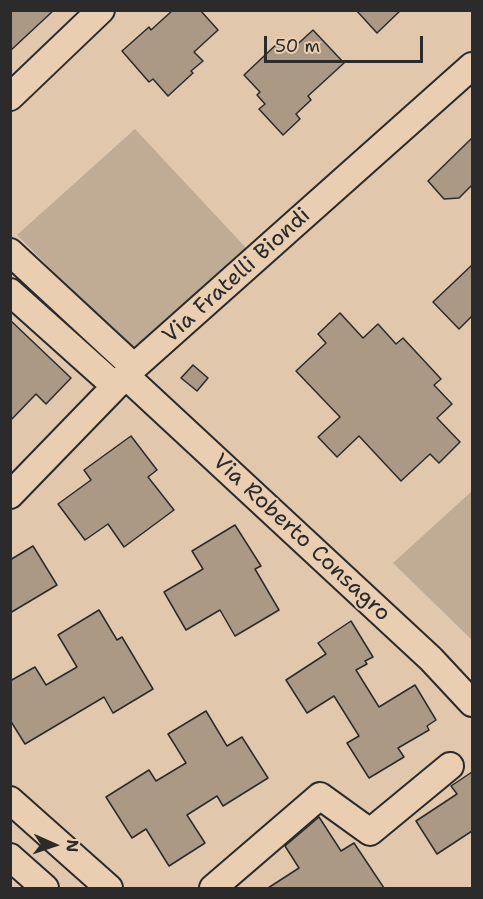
<!DOCTYPE html>
<html>
<head>
<meta charset="utf-8">
<style>
  body { margin:0 }
  #map { position:relative; width:483px; height:899px; overflow:hidden; background:#e1c7ac; font-family:"Shantell Sans",sans-serif }
  canvas { display:block }
  .frame { position:absolute; inset:0; border:12px solid #2b2b2b; pointer-events:none }
  .north { position:absolute; left:24px; top:815px; width:60px; height:60px; -webkit-text-stroke:4px #e9ceb1; paint-order:stroke; rotate:93deg; font-size:16px; font-weight:700; line-height:24px; text-align:center; color:#2b2b2b }
  .north::after { content:''; display:block; margin:auto; width:21px; height:27px; background:#2b2b2b; clip-path:polygon(50% 0,100% 100%,50% 72%,0 100%) }
  .scale { position:absolute; left:264px; top:36px; width:159px; height:27px; box-sizing:border-box; border:3px solid #2b2b2b; border-top:0; padding-left:8px; font-size:18px; line-height:21px; white-space:nowrap; color:#2b2b2b; -webkit-text-stroke:4px #e9ceb1; paint-order:stroke }
</style>
</head>
<body>
<div id="map">
<canvas width="483" height="899"></canvas>
<div class="frame"></div>
<div class="north">N</div>
<div class="scale">50 m</div>
</div>
<script>
const c = document.querySelector('canvas').getContext('2d');
c.lineJoin = 'round';
function paint(path, color) { c.fillStyle = color; c.fill(path, 'evenodd'); }
function trace(path, color, width, dash) { c.strokeStyle = color; c.lineWidth = width; c.lineCap = dash ? 'butt' : 'round'; c.setLineDash(dash || []); c.stroke(path); }
function write(font, color, halo, rows, align = 'center') {
  c.font = font + ' "Shantell Sans",sans-serif'; c.lineWidth = 4.5; c.setLineDash([]); c.textBaseline = 'middle'; c.strokeStyle = halo; c.fillStyle = color; for (const [text, x, y, turn = 0] of rows) {
    c.save(); c.translate(x, y); c.rotate((+turn || 0) * Math.PI / 180); c.textAlign = isNaN(turn) ? turn : align; if (halo) c.strokeText(text, 0, 0); c.fillText(text, 0, 0); c.restore();
  }
}
const green = new Path2D(`
  M135,129l112,120 -111,106 -119,-120z
  M472,491v149l-79,-77z`);
const building = new Path2D(`
  M10,10h44l-44,41z
  M173,10h27l18,20 -24,22 9,9 -12,10 2,2 -25,23 -15,-17 -4,3 -27,-31 27,-24 2,3z
  M356,10h45l-24,23z
  M313,30l31,33 -36,33 3,4 -15,14 4,5 -17,16 -24,-26 6,-5 -8,-9 3,-3 -16,-17 36,-34 9,11z
  M472,138v47l-13,13 -15,1 -16,-18z
  M472,265v51l-13,13 -26,-27z
  M340,313l23,25 15,-14 18,20 7,-6 38,41 -7,6 18,19 -15,14 23,24 -21,21 -9,-9 -29,27 -42,-45 -22,21 -19,-20 22,-20 -44,-46 30,-28 -8,-9z
  M10,320l61,58 -25,26 -10,-10 -26,27z
  M193,365l15,13 -11,13 -16,-13z
  M131,436l26,34 -9,7 26,33 -50,37 -16,-23 -23,16 -27,-36 33,-24 -7,-10z
  M235,525l26,41 -6,3 24,41 -44,26 -15,-26 -34,20 -22,-38 39,-23 -11,-18z
  M33,546l24,39 -47,28v-53z
  M99,610l18,30 5,-3 31,52 -40,24 -9,-16 -79,47 -15,-24v-39l25,-14 11,18 31,-18 -19,-32z
  M351,621l22,36 -8,4 2,3 -11,6 23,37 36,-22 21,35 -9,6 2,4 -31,18 6,9 -35,21 -22,-35 12,-7 -25,-40 -27,17 -21,-33 40,-26 -8,-11z
  M206,711l21,35 15,-9 26,41 -45,28 -6,-10 -30,19 18,28 -36,23 -23,-37 -14,9 -26,-41 43,-27 7,11 30,-18 -18,-29z
  M472,772v59l-35,23 -21,-33 41,-27 -6,-8z
  M319,817l22,34 13,-8 30,45h-116l31,-20 -14,-22z`);
const minor = new Path2D(`
  M10,97l91,-87
  M10,252l124,115
  M10,292l105,94
  M126,376l305,283 41,44
  M10,495l124,-128 338,-301
  M10,800l99,88
  M10,857l35,31
  M213,888l107,-92 50,36 80,-66`);
const streetNames = [
  ["Via Fratelli Biondi",237,276,-42],
  ["Via Roberto Consagro",301,538,43]
];
paint(green, '#c0ab94');
paint(building, '#ac9985');
trace(building, '#2b2b2b', 1.5);
trace(minor, '#2b2b2b', 30);
trace(minor, '#e9ceb1', 26);
write('22px', '#2b2b2b', '#e9ceb1', streetNames);
</script>
</body>
</html>
